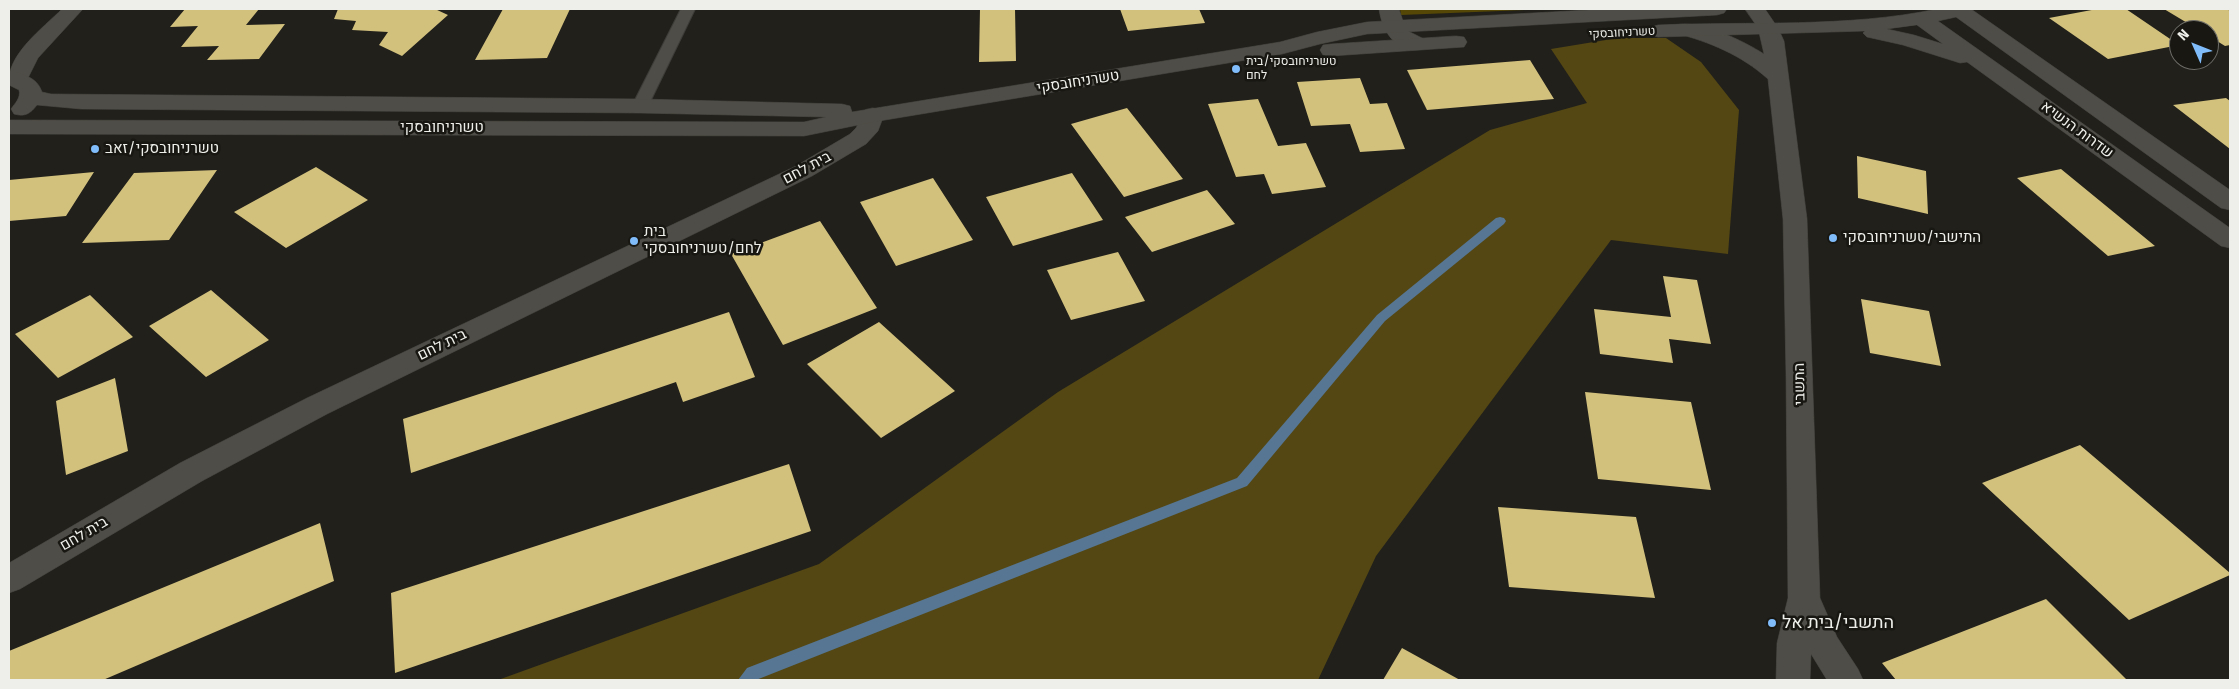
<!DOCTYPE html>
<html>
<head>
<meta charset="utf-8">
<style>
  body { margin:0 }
  #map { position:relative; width:2239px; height:689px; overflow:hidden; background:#21201b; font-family:"Fira Sans",sans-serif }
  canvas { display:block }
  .frame { position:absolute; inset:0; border:10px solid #eeeeea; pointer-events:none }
  .north { position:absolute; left:2169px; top:20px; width:50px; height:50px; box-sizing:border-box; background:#181712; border:1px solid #6e6d68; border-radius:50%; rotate:314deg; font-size:14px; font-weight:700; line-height:20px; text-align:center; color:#eeeeea }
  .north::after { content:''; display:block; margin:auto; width:18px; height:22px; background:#81bcfa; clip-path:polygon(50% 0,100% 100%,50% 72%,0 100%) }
</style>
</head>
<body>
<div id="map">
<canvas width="2239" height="689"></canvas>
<div class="frame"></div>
<div class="north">N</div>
</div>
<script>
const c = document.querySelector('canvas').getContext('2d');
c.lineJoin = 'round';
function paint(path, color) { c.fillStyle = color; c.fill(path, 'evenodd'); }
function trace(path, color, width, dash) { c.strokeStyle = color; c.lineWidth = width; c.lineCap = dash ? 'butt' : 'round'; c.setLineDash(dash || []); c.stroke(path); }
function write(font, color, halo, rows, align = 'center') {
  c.font = font + ' "Fira Sans",Heebo,sans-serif'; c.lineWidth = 5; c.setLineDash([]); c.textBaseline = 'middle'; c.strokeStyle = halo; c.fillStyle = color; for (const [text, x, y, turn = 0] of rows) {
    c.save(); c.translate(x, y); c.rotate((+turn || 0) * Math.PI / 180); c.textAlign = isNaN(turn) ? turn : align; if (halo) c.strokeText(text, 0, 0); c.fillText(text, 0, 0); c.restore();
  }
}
const green = new Path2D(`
  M1400,9h150l-149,6z`);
const forest = new Path2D(`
  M1618,38h48l35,24 38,48 -11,144 -117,-14 -235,316 -58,124h-820l321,-116 239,-172 432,-262 97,-27 -36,-54z`);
const stream = new Path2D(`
  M1500,217l4,1 2,3 -2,3 -119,97 -138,165 -491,194h-18l9,-12 490,-190 140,-163 119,-97z`);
const building = new Path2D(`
  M185,9h74l-13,16 39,-1 -26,35 -52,1 12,-14 -38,1 17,-21 -28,1z
  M338,9h97l13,6 -46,41 -23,-11 9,-13 -36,-2 4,-9 -22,-2z
  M503,9h67l-23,49 -72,2z
  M980,9h35l1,52 -37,1z
  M1120,9h79l6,14 -77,8z
  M2097,9h29l53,36 -71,14 -59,-41z
  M2164,9h63l3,2v34l-5,1 -16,-10v-6h-10z
  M1530,60l24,39 -127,11 -20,-40z
  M1360,78l10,26 17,-1 18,46 -45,3 -10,-28 -39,2 -14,-44z
  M2226,98l4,3v48l-57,-44z
  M1258,99l20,47 28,-3 20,44 -54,7 -8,-20 -28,3 -28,-73z
  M1127,108l56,71 -59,18 -53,-73z
  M1857,156l69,15 2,43 -70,-16z
  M316,167l52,33 -82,48 -52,-36z
  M2061,169l94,77 -47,10 -91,-78z
  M217,170l-48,70 -87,3 52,-70z
  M94,172l-28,44 -57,5v-41z
  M1072,173l31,47 -90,26 -27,-49z
  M933,178l40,62 -77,26 -36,-64z
  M1207,190l28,34 -83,28 -27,-35z
  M820,221l57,87 -94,37 -52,-91z
  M1118,252l27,49 -74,19 -24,-50z
  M1663,276l34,4 14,64 -42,-5 4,24 -73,-9 -6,-45 77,8z
  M211,290l58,50 -63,37 -57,-51z
  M90,295l43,42 -75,41 -43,-44z
  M1861,299l68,12 12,55 -71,-13z
  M729,312l26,65 -72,25 -7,-20 -265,91 -8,-54z
  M879,322l76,69 -74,47 -74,-74z
  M115,378l13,73 -62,24 -10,-74z
  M1585,392l106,10 20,88 -113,-11z
  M2080,445l150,128v2l-101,45 -147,-137z
  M789,464l22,67 -416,142 -4,-80z
  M1498,507l138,10 19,81 -146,-11z
  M320,523l14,58 -231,99h-94v-29z
  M2046,599l81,81h-231l-14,-17z
  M1402,648l58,32h-77z`);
const lane = new Path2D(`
  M681,9h14l-47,97 -2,3h-12l-2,-3z`);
const street = new Path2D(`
  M62,9h21l-45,49 -13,26 -8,2 -8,-2c-3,-29 34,-56 53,-75z
  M1379,9h20l7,21 18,9 3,5 -3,5c-27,6 -42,-17 -45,-40z
  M1745,9h20l13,19 6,13 23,178 13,379 17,39 21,32 5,11h-36l-16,-26 -1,26h-34l1,-37 11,-45 -2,-224 -3,-155 -15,-140c-27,-24 -58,-37 -93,-46l-3,-4 3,-4c24,-6 69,16 89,29l-6,-26z
  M873,108l8,2 3,5 -6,16 -12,13 -54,32 -485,238 -125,67 -182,108 -11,4v-30l171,-100 127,-65 489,-232 54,-32 6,-6 9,-18z`);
const secondary = new Path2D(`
  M1607,9h120l-3,4 -7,2 -350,19 -47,10 -38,10 -409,68 -69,14 -795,-2v-14l795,2 22,-5 -186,-4 -559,-4 -44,-4c-7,9 -12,12 -23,9l-3,-5c4,-6 10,-11 8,-19l-10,-5v-14c14,3 28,6 33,21l9,2 589,5 202,5 8,2 2,6 428,-70 37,-10 50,-10z
  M1937,9h34l259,181v20l-9,-2 -265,-191 -18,4 292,207v20l-9,-2 -254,-184 -7,1 -57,-18 -36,-8 -4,-4 2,-2 -207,6 -7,-2 -4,-4 4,-4 7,-2c93,-4 188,3 279,-16zM1917,25l26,19 -29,-9 -27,-6z
  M1456,36l8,1 3,5 -3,5 -133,9 -8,-1 -3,-5 3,-5 8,-1z`);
const markers = [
  [1236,69,5,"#81bcfa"],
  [95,149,5,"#81bcfa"],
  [1833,238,5,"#81bcfa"],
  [634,241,5,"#81bcfa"],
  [1772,623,5,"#81bcfa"]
];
const farStreetnames = [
  ["טשרניחובסקי",1622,33,-3]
];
const farPoinames = [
  ["טשרניחובסקי/בית",1246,62],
  ["לחם",1246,76]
];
const streetNames = [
  ["טשרניחובסקי",1078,82,-9],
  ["טשרניחובסקי",442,128],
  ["שדרות הנשיא",2077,130,36],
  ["בית לחם",807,168,-28],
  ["בית לחם",442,345,-26],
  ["התשבי",1800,384,-91],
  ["בית לחם",84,534,-30]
];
const poiNames = [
  ["טשרניחובסקי/זאב",105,149],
  ["בית",644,232],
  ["לחם/טשרניחובסקי",644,249],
  ["התישבי/טשרניחובסקי",1843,238]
];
const nearPoinames = [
  ["התשבי/בית אל",1782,623]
];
paint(green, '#554706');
paint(forest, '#544713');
paint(stream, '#567693');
paint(building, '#d2c07d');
trace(lane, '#3d3c38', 2);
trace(street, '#3d3c38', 1);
trace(secondary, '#3d3c38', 1);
paint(lane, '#4f4d47');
paint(street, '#4f4d47');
paint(secondary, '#4f4d47');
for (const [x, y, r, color] of markers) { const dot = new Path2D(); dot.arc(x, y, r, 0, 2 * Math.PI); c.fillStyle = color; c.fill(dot); trace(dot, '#181712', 2); }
write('12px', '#eeeeea', '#181712', farStreetnames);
write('12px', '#eeeeea', '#181712', farPoinames, 'left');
write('15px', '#eeeeea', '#181712', streetNames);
write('15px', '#eeeeea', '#181712', poiNames, 'left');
write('18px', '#eeeeea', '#181712', nearPoinames, 'left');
</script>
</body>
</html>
